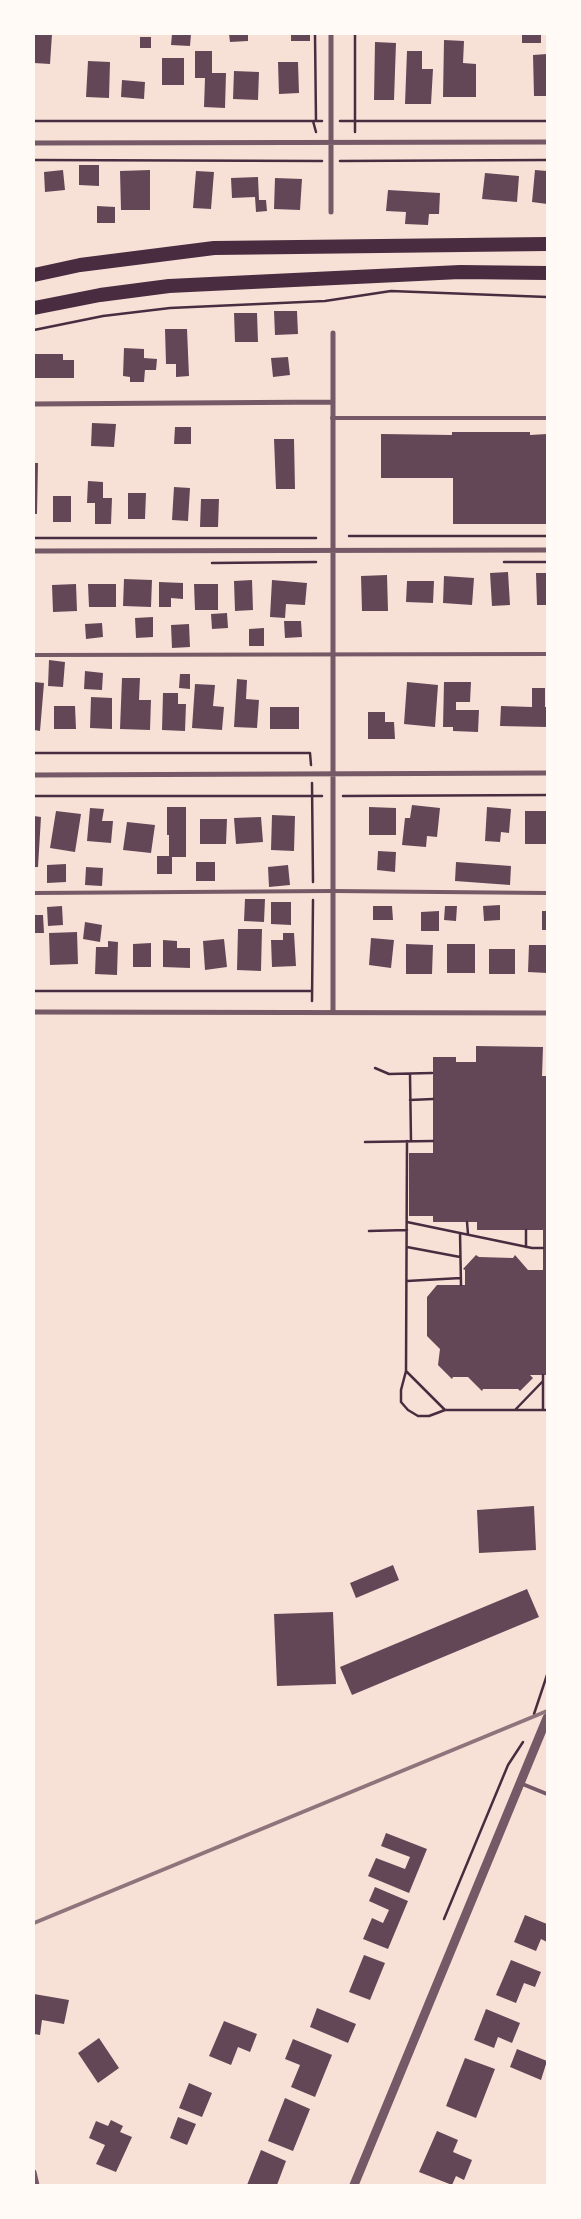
<!DOCTYPE html>
<html>
<head>
<meta charset="utf-8">
<style>
  body { margin:0 }
  #map { position:relative; width:581px; height:2219px; overflow:hidden; background:#f7e1d7; font-family:"Fira Sans Condensed",sans-serif }
  canvas { display:block }
  .frame { position:absolute; inset:0; border:35px solid #fffaf5; pointer-events:none }
</style>
</head>
<body>
<div id="map">
<canvas width="581" height="2219"></canvas>
<div class="frame"></div>
</div>
<script>
const c = document.querySelector('canvas').getContext('2d');
c.lineJoin = 'round';
function paint(path, color) { c.fillStyle = color; c.fill(path, 'evenodd'); }
function trace(path, color, width, dash) { c.strokeStyle = color; c.lineWidth = width; c.lineCap = dash ? 'butt' : 'round'; c.setLineDash(dash || []); c.stroke(path); }
const building = new Path2D(`
  M34,34h18l-2,30 -16,-1z
  M172,34h19l-1,12 -19,-1z
  M229,34h19v7l-18,1z
  M291,34h19v7h-19z
  M522,34h19v9h-19z
  M140,37h11v11h-11z
  M444,40l20,1 -1,22 13,1v33h-33z
  M375,42l21,1 -2,57h-20z
  M195,51h17v22h14l-1,35 -21,-1 1,-29h-10z
  M407,51h15v18h11l-2,35h-26z
  M547,54v42h-13l-1,-41z
  M162,58h22v27h-22z
  M88,61l22,1 -1,36 -23,-1z
  M278,62h20l1,31 -20,1z
  M234,71l25,1 -1,28 -25,-1z
  M122,80l23,2 -1,17 -23,-2z
  M79,165h20v21l-20,-1z
  M63,170l2,20 -20,2 -1,-20z
  M150,170v40h-29l-1,-39z
  M535,170l12,1v33l-15,-2z
  M196,171l18,1 -3,37 -18,-1z
  M485,173l34,3 -2,26 -35,-3z
  M258,177l1,23h7l1,11 -11,1 -1,-15 -23,1 -1,-20z
  M275,178l27,1 -2,31 -26,-1z
  M388,190l52,3 -1,21h-10l-1,11 -23,-1 1,-12 -20,-1z
  M97,206l18,1v16h-18z
  M274,311h23l1,23 -23,1z
  M234,313h23l1,29h-23z
  M165,329h22l2,47 -13,1v-13h-10z
  M124,348l20,1v9l13,1 -1,11h-11l-1,12h-14v-5l-7,-1z
  M34,354h29v6h11v18h-40z
  M288,357l2,18 -17,2 -2,-19z
  M92,423l24,1 -2,23 -23,-1z
  M175,427h16v17h-17z
  M452,432h78v3l17,-1v90h-94v-46h-72v-44l71,1z
  M274,439h20l1,50h-19z
  M34,463h4l-1,51h-3z
  M88,481l15,1v16h9l-1,26h-16v-21h-8z
  M174,487l16,1 -2,33 -16,-1z
  M128,493h18l-1,26h-17z
  M53,496h18v26h-18z
  M201,499h18l-1,28h-18z
  M508,572l2,33 -18,1 -2,-33z
  M536,573h11v32h-10z
  M387,575l1,36h-26l-1,-35z
  M444,576l30,2 -2,27 -29,-2z
  M124,579l28,1 -1,27 -28,-1z
  M252,580l1,30 -18,1 -1,-30z
  M272,580l35,3 -2,22 -19,-1 -1,14 -15,-1z
  M407,581h27l-1,22 -27,-1z
  M159,582l24,1v16l-12,-1v9h-12z
  M76,584l1,27 -24,1 -1,-27z
  M88,584h28v23h-27z
  M194,584h24v26h-23z
  M227,613l1,15 -16,1 -1,-15z
  M153,617v20l-17,1 -1,-20z
  M284,621h17l1,16 -17,1z
  M102,623l1,14 -17,2 -1,-15z
  M189,624l1,23 -18,1 -1,-23z
  M264,628v18h-15v-17z
  M49,660l16,2 -2,25 -15,-1z
  M85,671l18,2 -1,17 -18,-1z
  M180,674h10v15l-11,-1z
  M122,678h18l-1,22h12l-1,30 -30,-1z
  M237,679l10,1 -1,19 13,1 -2,28 -23,-1z
  M34,682l10,1 -4,48 -6,-1z
  M407,682l31,3 -3,42 -31,-3z
  M444,682h27l-1,20h-14v8h23l-1,22 -25,-1v-4h-10z
  M195,684l20,1 -2,21 11,1 -2,23 -30,-2z
  M532,688h13v19h2v20l-47,-1 1,-20 31,1z
  M163,693h15v11h8l-1,27 -23,-1z
  M91,697l21,1v31l-22,-1z
  M54,706h21l1,23h-22z
  M270,707h29v22h-29z
  M368,712h17v10h9l1,17h-27z
  M412,805l28,3 -3,29 -10,-1 -1,11 -24,-2 3,-27h5z
  M167,807h19v50h-14v17h-15v-18h12v-21h-2z
  M369,807l27,1v27h-27z
  M487,807l24,2 -2,24 -8,-1 -1,10 -15,-1z
  M90,808l14,1 -2,12h11l-2,22 -24,-2z
  M56,811l25,3 -6,38 -25,-4z
  M525,811h22v33h-22z
  M272,815l23,1 -1,35 -23,-1z
  M34,816l7,1 -3,50h-4z
  M261,817l2,25 -27,2 -2,-26z
  M200,819h27l-1,25h-26z
  M127,822l28,3 -4,28 -28,-3z
  M378,851l18,1 -1,20 -18,-2z
  M196,862h19v19h-19z
  M456,862l55,4 -1,19 -55,-4z
  M66,864v18l-19,1v-18z
  M288,865l2,20 -21,2 -1,-20z
  M86,867l17,1 -1,18 -17,-1z
  M245,899h20l-1,23 -20,-1z
  M271,902h20v23l-20,-1z
  M500,905v15l-16,1 -1,-15z
  M62,906l1,19 -15,1 -1,-19z
  M373,906h19l1,14h-20z
  M445,906h12l-1,15 -12,-1z
  M439,911v20h-18v-19z
  M542,911h5v19h-5z
  M34,915h9l1,18h-10z
  M85,922l17,3 -2,17 -17,-3z
  M238,929h24l-1,42 -24,-1z
  M77,932l1,32 -28,1 -1,-32z
  M283,933h11l2,33 -24,1 -1,-27h12z
  M371,938l23,2 -3,28 -22,-3z
  M224,939l3,28 -22,3 -2,-29z
  M163,940l14,1v7h13v20l-27,-1z
  M108,941l10,1 -1,33 -22,-1 1,-27h12z
  M151,943v24h-18v-23z
  M406,944l27,1 -1,29h-26z
  M447,944h28v29h-28z
  M529,945h18v28l-19,-1z
  M489,949h26v25h-26z
  M476,1046l67,1 -1,29h5v299h-17l3,3 -13,13 -2,-2h-35l-1,2 -14,-14h-15l-1,2 -14,-14 2,-16 -13,-13v-39l10,-12h28v-15l-2,-1 13,-14 3,2 34,1 2,-3 13,15h15v-40h-66v-8h-44v-6h-24v-63h24v-96h23v5h20z
  M534,1506l2,44 -57,3 -2,-43z
  M393,1565l6,15 -43,18 -6,-15z
  M527,1589l12,28 -187,78 -12,-28z
  M333,1612l3,72 -59,2 -3,-72z
  M386,1833l41,16 -18,44 -41,-17 8,-18 29,11 5,-12 -29,-11z
  M375,1887l33,14 -20,48 -25,-10 9,-21 11,5 6,-13 -20,-9z
  M525,1915l22,9v18l-6,-3 -5,12 -22,-9z
  M364,1955l21,8 -15,37 -21,-8z
  M511,1960l30,12 -6,15 -11,-4 -8,20 -20,-8z
  M34,1994l35,6 -5,24 -22,-4 -2,15 -6,-1z
  M317,2008l39,16 -8,19 -38,-16z
  M486,2009l34,14 -8,20 -14,-6 -4,11 -20,-8z
  M224,2021l33,13 -7,18 -12,-5 -7,18 -22,-9z
  M99,2038l20,30 -21,15 -20,-30z
  M293,2039l39,16 -17,42 -24,-10 9,-22 -15,-6z
  M517,2049l30,12 -6,19 -31,-13z
  M465,2058l30,11 -19,49 -30,-12z
  M189,2083l23,10 -10,24 -23,-9z
  M285,2098l25,11 -17,42 -25,-10z
  M178,2117l18,7 -9,21 -17,-7z
  M111,2120l12,6 -3,6 12,5 -16,35 -20,-8 9,-19 -16,-7 7,-17 12,5z
  M437,2131l21,9 -5,12 19,8 -8,20 -8,-4 -4,9 -33,-13z
  M261,2150l25,11 -9,24h-30z`);
const path = new Path2D(`
  M315,34l1,87
  M34,121h288
  M313,121l3,11
  M340,121h207
  M355,132v-98
  M34,160l288,1
  M340,161l207,-1
  M34,330l69,-14 67,-8 155,-7 66,-10 156,6
  M349,536h198
  M34,538h282
  M504,562h43
  M212,563l104,-1
  M34,753h276l1,12
  M312,783l1,99
  M34,796h288
  M343,796l204,-1
  M34,991h278
  M312,1001l1,-101
  M375,1068l14,6 43,-1
  M410,1074l1,67
  M410,1100l23,-1
  M407,1141l-1,230 39,39
  M365,1142l68,-1
  M407,1222l125,26h11
  M467,1222l1,12
  M526,1230v17
  M369,1231l38,-1
  M460,1233l1,52
  M407,1247l53,10
  M407,1281l54,-3
  M406,1371l-5,19v12l7,8 10,6h11l16,-6h102
  M515,1410l28,-29
  M543,1410v-35
  M534,1714l13,-39
  M444,1919l64,-154 15,-23`);
const service = new Path2D(`
  M332,418h215
  M34,655l513,-1
  M34,893l299,-2 214,2
  M520,1783l27,11`);
const minor = new Path2D(`
  M34,143l513,-1
  M331,212v-178
  M333,333v679
  M34,404l298,-2
  M34,551l513,-1
  M34,775l513,-2
  M34,1012l513,1
  M34,2172l3,13`);
const tertiary = new Path2D(`
  M354,2185l193,-467`);
const trunk = new Path2D(`
  M34,275l46,-10 134,-17 333,-4
  M34,308l66,-13 69,-9 291,-14 87,1`);
const rail = new Path2D(`
  M34,1923l513,-212`);
paint(building, '#644757');
trace(path, '#4a2c40', 2.5);
trace(service, '#755966', 4);
trace(minor, '#755966', 5);
trace(tertiary, '#755966', 9);
trace(trunk, '#4a2c40', 14);
trace(rail, '#8f747c', 4);
</script>
</body>
</html>
